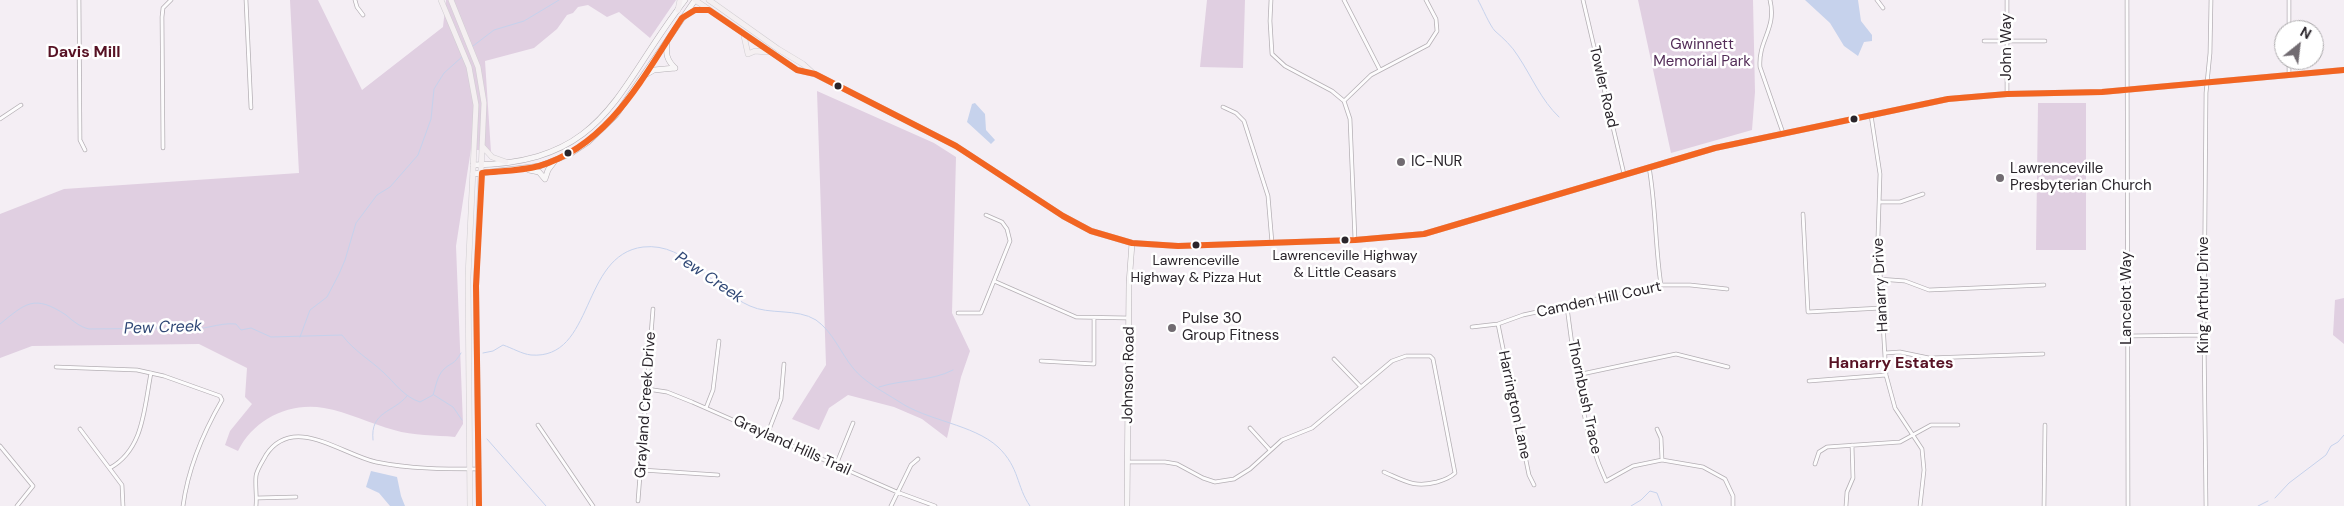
<!DOCTYPE html>
<html>
<head>
<meta charset="utf-8">
<style>
  body { margin:0 }
  #map { position:relative; width:2344px; height:506px; overflow:hidden; background:#f4eef4; font-family:"DM Sans",sans-serif }
  canvas { display:block }
  .north { position:absolute; left:2274px; top:20px; width:50px; height:50px; box-sizing:border-box; background:#fff; border:1px solid #aaa8aa; border-radius:50%; rotate:29deg; font-size:14px; font-weight:700; line-height:20px; text-align:center; color:#2a252b }
  .north::after { content:''; display:block; margin:auto; width:18px; height:22px; background:#716b71; clip-path:polygon(50% 0,100% 100%,50% 72%,0 100%) }
</style>
</head>
<body>
<div id="map">
<canvas width="2344" height="506"></canvas>
<div class="north">N</div>
</div>
<script>
const c = document.querySelector('canvas').getContext('2d');
c.lineJoin = 'round';
function paint(path, color) { c.fillStyle = color; c.fill(path, 'evenodd'); }
function trace(path, color, width, dash) { c.strokeStyle = color; c.lineWidth = width; c.lineCap = dash ? 'butt' : 'round'; c.setLineDash(dash || []); c.stroke(path); }
function write(font, color, halo, rows, align = 'center') {
  c.font = font + ' "DM Sans",sans-serif'; c.lineWidth = 5; c.setLineDash([]); c.textBaseline = 'middle'; c.strokeStyle = halo; c.fillStyle = color; for (const [text, x, y, turn = 0] of rows) {
    c.save(); c.translate(x, y); c.rotate((+turn || 0) * Math.PI / 180); c.textAlign = isNaN(turn) ? turn : align; if (halo) c.strokeText(text, 0, 0); c.fillText(text, 0, 0); c.restore();
  }
}
const green = new Path2D(`
  M290,0h28l44,90 81,-63 3,-27h230l-26,38 -31,-26 -12,5 -19,-12 -10,2 -5,6 -6,2 -10,14 -23,19 -49,13 6,91 -20,-3 -15,97 7,178 -8,13c-19,-2 -42,-1 -61,-7 -23,-6 -46,-18 -70,-22 -35,-6 -70,11 -86,43l-13,-6 5,-14 22,-27 -7,-7 2,-29 -48,-24 -167,2 -32,12v-144l64,-25 235,-16z
  M1207,0h38l-2,68 -43,-1z
  M1638,0h115l2,92 -3,38 -81,23z
  M817,91l117,52 22,14 -4,156 18,38 -9,26 -14,61 -25,-19 -28,-12 -46,-12 -19,13 -10,22 -27,-11 34,-54z
  M2038,103h48v147h-50z
  M2344,298v46l-11,-9 2,-35z`);
const water = new Path2D(`
  M1805,0h53l3,21 11,14v6l-8,1 -6,14 -14,-10 -14,-23z
  M975,103l10,11 1,16 9,10 -4,4 -24,-22 5,-18z
  M371,471l26,6 4,19 4,10h-15l-11,-13 -13,-6z`);
const stream = new Path2D(`
  M1478,0c4,7 12,26 17,31 8,7 17,15 23,25 14,21 23,44 41,61
  M473,46l21,-16 30,-9 35,-21
  M0,324c26,-21 34,-30 66,-9 7,6 14,12 23,14l95,-1c18,4 34,-6 52,-4l5,6 10,-2 20,9 71,-2c12,16 27,24 41,37 12,11 21,25 37,30l13,-7c3,-9 4,-19 11,-26 9,-8 9,-3 17,-16
  M300,337l10,-27 17,-13 12,-23 6,-14 11,-37 21,-28 13,-8 28,-32 13,-36 3,-30 10,-16 19,-17
  M483,353l10,-2 10,-6c9,3 19,9 28,10 64,5 49,-100 112,-108 45,-5 70,43 107,59 19,9 47,2 66,14 17,12 24,32 37,48 11,14 31,24 45,33 29,20 75,23 100,46 22,21 18,39 32,59
  M879,387c24,-8 51,-5 74,-17
  M434,395l19,12 9,13
  M487,439l59,67
  M373,440c-3,-29 20,-27 34,-44
  M2275,498l14,-15 37,-28 5,-9 7,-4 6,-7
  M1631,506l10,-6 9,-9 7,2 5,13
  M2258,506l10,-5`);
const street = new Path2D(`
  M79,0l1,140 5,10
  M246,0l5,108
  M355,0l2,7 6,8
  M1271,0l-1,21 2,33 13,12 47,25 12,10 6,18 5,121
  M1344,0l36,70
  M1583,0l41,174
  M1770,0c7,29 -12,40 -10,67l23,66
  M1877,0l6,8
  M2007,0v94
  M2127,0l1,506
  M2289,0v30
  M1984,41h61
  M2289,75v-15
  M1344,101l27,-26 57,-30 9,-14 -1,-12 -10,-19
  M1223,107l13,6 8,8 24,75 4,47
  M1871,115l9,59 -2,62 8,139 9,33 27,41 2,21 -4,36
  M0,119l21,-14
  M163,148l-1,-131 1,-9 8,-8
  M1649,167c7,39 6,79 12,118
  M1881,202h19l23,-8
  M1803,214l5,98 73,-4
  M1879,279l26,2 24,9 115,-5
  M994,281l82,36 52,1
  M1567,307c8,59 14,120 39,174l27,-15 29,-6 41,7 22,12 8,17v10
  M958,313h23l29,-72 -3,-12 -5,-7 -16,-7
  M1498,324l31,151 5,10
  M1472,327l26,-3 25,-9 138,-30h29l37,4
  M2128,336l76,-1
  M1885,353l15,-1 29,6 114,-4
  M1334,359l26,27
  M1041,361l53,3v-46
  M56,367l81,3 27,6 56,20 2,4c-19,33 -34,68 -39,106
  M1577,375l99,-21 52,13
  M1809,381l77,-6
  M647,389l20,3 25,10 205,90 38,14
  M706,408l7,-18 6,-49
  M538,425l55,81
  M1250,428l20,22
  M80,429l42,56 1,21
  M1657,429l4,9 1,22
  M767,435l14,-36 3,-35
  M0,446l33,40 -16,20
  M1127,462h38l12,2 26,14 12,4 19,-3 16,-10 32,-29 30,-12 80,-67 14,-5h24l3,3 22,114c-5,5 -11,7 -18,9 -23,6 -32,-1 -53,-10
  M1815,464l4,-12 8,-5 73,-5 31,-17h27
  M836,465l17,-42
  M110,468c34,-19 34,-60 41,-95
  M642,470l76,5
  M257,498l39,-1
  M638,501l15,-192
  M256,506c1,-10 -1,-20 0,-30 1,-7 7,-15 10,-21 27,-41 75,-1 110,7 34,7 68,7 103,7
  M891,506l20,-41 7,-6
  M1846,506l1,-14 6,-14 -1,-33
  M2044,506l1,-81
  M2206,506l-2,-171 2,-242 4,-40 1,-53`);
const secondary = new Path2D(`
  M667,42c-1,12 -1,17 8,26
  M645,75l9,-5 21,-2
  M473,165c134,-2 142,-75 212,-165
  M529,170l10,2 6,7
  M473,174l67,-8 30,-12 18,-12 28,-27 79,-115
  M545,179l3,-9 6,-8
  M1127,506l2,-222 3,-41`);
const primary = new Path2D(`
  M441,0l28,67 7,38 -8,172 2,229
  M451,0l27,67 6,36 -8,183 3,220
  M695,0l102,70 18,4 141,72 107,70 28,15 41,12 46,3 177,-6 69,-6 291,-86 233,-49 59,-5 95,-2 242,-22
  M709,0l69,49 25,15 11,10
  M678,10l2,-10
  M682,18l13,-8h12
  M744,36l4,18 7,-3 12,1
  M483,147l9,10 14,5`);
const bus1 = new Path2D(`
  M479,506l-3,-220 6,-113c19,-2 39,-2 57,-7 71,-21 105,-91 143,-148l13,-8h14l88,60 18,4 141,72 107,70 28,15 41,12 46,3 177,-6 69,-6 291,-86 233,-49 59,-5 95,-2 242,-22`);
const markers = [
  [838,86,4.5,"#2a252b"],
  [1854,119,4.5,"#2a252b"],
  [568,153,4.5,"#2a252b"],
  [1401,162,5,"#716b71"],
  [2000,178,5,"#716b71"],
  [1345,240,4.5,"#2a252b"],
  [1196,245,4.5,"#2a252b"],
  [1172,328,5,"#716b71"]
];
const busNames = [
  ["Lawrenceville Highway",1345,256],
  ["& Little Ceasars",1345,273],
  ["Lawrenceville",1196,261],
  ["Highway & Pizza Hut",1196,278]
];
const parkNames = [
  ["Gwinnett",1702,45],
  ["Memorial Park",1702,62]
];
const streetNames = [
  ["John Way",2007,47,-90],
  ["Towler Road",1603,87,77],
  ["Hanarry Drive",1881,285,-93],
  ["King Arthur Drive",2204,295,-90],
  ["Lancelot Way",2127,298,-90],
  ["Camden Hill Court",1599,300,-12],
  ["Johnson Road",1129,375,-89],
  ["Thornbush Trace",1584,397,78],
  ["Grayland Creek Drive",646,405,-86],
  ["Harrington Lane",1514,405,78],
  ["Grayland Hills Trail",792,446,24]
];
const poiNames = [
  ["IC-NUR",1411,162],
  ["Lawrenceville",2010,169],
  ["Presbyterian Church",2010,186],
  ["Pulse 30",1182,319],
  ["Group Fitness",1182,336]
];
const neighbourhoodNames = [
  ["Davis Mill",84,53],
  ["Hanarry Estates",1891,364]
];
const waterNames = [
  ["Pew Creek",709,278,34],
  ["Pew Creek",163,328,-2]
];
paint(green, '#e0cfe1');
paint(water, '#c6d2ec');
trace(stream, '#c6d2ec', 1);
trace(street, '#b4afb4', 4.5);
trace(secondary, '#b4afb4', 6);
trace(primary, '#d0cdd1', 6);
trace(street, '#fdfcfd', 3);
trace(secondary, '#f8f6f7', 5);
trace(primary, '#f4eff1', 5);
trace(bus1, '#f26522', 6);
for (const [x, y, r, color] of markers) { const dot = new Path2D(); dot.arc(x, y, r, 0, 2 * Math.PI); c.fillStyle = color; c.fill(dot); trace(dot, '#fff', 2); }
write('14px', '#2a252b', '#fff', busNames);
write('15px', '#532d58', '#fff', parkNames);
write('15px', '#2a252b', '#fff', streetNames);
write('15px', '#2a252b', '#fff', poiNames, 'left');
write('bold 16px', '#571224', '#fff', neighbourhoodNames);
write('italic 16px', '#304876', '#fff', waterNames);
</script>
</body>
</html>
